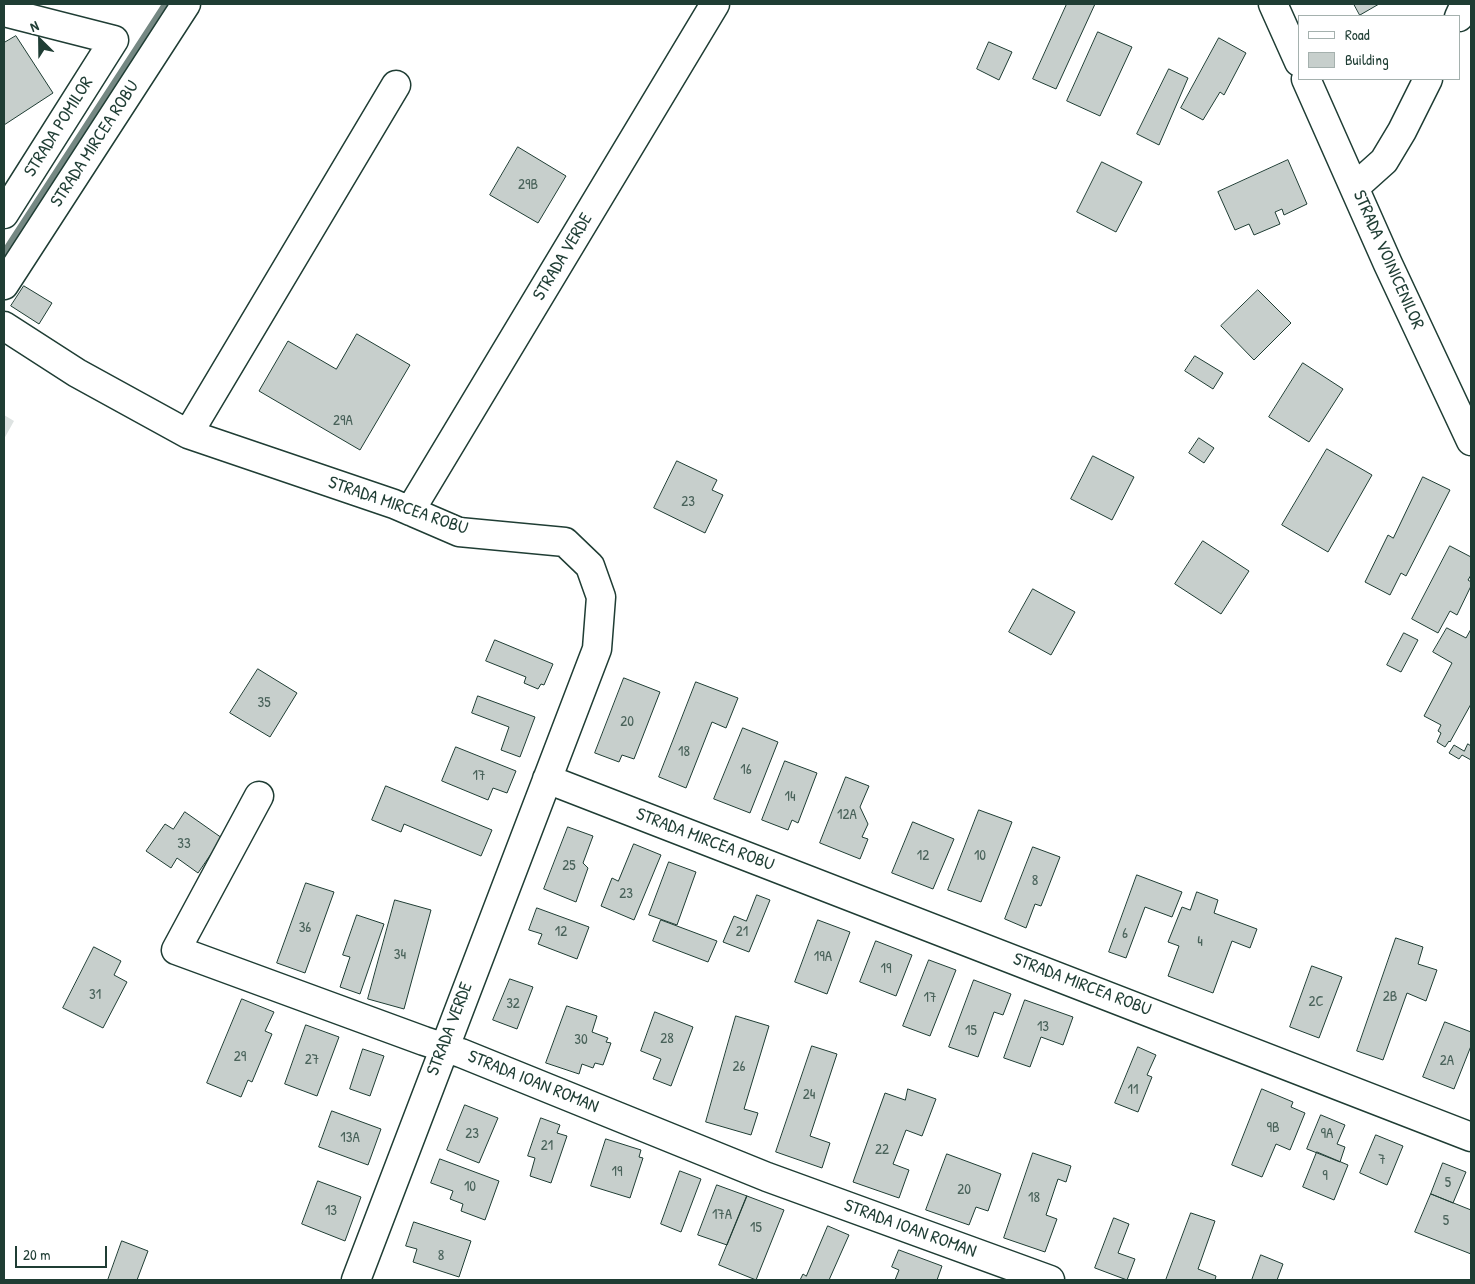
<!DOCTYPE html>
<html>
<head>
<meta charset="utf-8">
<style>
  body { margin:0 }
  #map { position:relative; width:1475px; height:1284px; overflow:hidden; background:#fff; font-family:"Patrick Hand",sans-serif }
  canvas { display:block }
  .frame { position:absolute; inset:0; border:5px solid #1f3d34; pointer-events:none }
  .legend { position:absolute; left:1298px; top:15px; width:162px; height:65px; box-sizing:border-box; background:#fff; border:1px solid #a5b1ae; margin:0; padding:6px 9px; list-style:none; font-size:15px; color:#1f3d34 }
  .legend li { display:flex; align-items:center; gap:10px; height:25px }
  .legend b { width:25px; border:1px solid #a5b1ae }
  .north { position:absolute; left:15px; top:15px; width:50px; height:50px; -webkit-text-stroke:4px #fff; paint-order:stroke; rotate:337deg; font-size:14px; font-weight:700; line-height:20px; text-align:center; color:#1f3d34 }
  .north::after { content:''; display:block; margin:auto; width:18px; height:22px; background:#1f3d34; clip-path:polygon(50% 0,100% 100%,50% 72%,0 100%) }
  .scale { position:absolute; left:15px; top:1246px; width:92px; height:22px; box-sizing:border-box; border:2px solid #1f3d34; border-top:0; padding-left:6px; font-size:15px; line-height:18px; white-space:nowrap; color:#1f3d34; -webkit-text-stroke:4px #fff; paint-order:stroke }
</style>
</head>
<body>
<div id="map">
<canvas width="1475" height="1284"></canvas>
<div class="frame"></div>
<ul class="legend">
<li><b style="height:6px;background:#fff"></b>Road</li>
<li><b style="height:14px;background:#c7cfcc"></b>Building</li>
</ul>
<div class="north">N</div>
<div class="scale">20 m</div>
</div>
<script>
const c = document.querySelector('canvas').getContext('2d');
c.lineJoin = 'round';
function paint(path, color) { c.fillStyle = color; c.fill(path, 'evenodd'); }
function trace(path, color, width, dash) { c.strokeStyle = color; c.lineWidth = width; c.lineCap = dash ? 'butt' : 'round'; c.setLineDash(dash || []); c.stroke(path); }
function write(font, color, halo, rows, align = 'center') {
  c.font = font + ' "Patrick Hand",sans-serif'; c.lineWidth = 5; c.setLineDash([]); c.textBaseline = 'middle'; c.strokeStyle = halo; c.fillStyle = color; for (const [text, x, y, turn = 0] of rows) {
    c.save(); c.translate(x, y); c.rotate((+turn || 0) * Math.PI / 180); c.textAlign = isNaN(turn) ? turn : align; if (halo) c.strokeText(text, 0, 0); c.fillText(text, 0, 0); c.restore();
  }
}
const green = new Path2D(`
  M4,415l10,6 -10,18z`);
const stream = new Path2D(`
  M4,255l163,-251`);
const building = new Path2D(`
  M1067,4h28l-39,85 -23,-10z
  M1354,4h25l-19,11z
  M1098,32l34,15 -32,69 -33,-15z
  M16,36l37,57 -49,32v-82z
  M1219,38l27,15 -22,42 -4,-3 -17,28 -22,-12z
  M989,42l23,10 -13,28 -22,-11z
  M1169,69l19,9 -29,67 -22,-11z
  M518,147l48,29 -28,47 -48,-28z
  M1288,160l19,44 -23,11 -2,-6 -7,3 5,12 -26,11 -5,-11 -14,6 -17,-38z
  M1102,162l40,20 -26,50 -39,-20z
  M24,286l28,17 -13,21 -28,-18z
  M1258,290l33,33 -37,37 -33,-34z
  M357,334l53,31 -50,85 -101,-59 29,-50 48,28z
  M1195,356l28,17 -10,16 -28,-18z
  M1303,363l40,26 -34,53 -40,-25z
  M1199,438l15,10 -10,15 -15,-10z
  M1327,449l45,26 -44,77 -46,-27z
  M1093,456l41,21 -22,43 -41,-21z
  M677,461l40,19 -5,10 11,5 -18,38 -51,-25z
  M1423,477l27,13 -44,86 -5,-3 -11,22 -25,-13 23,-47 5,3z
  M1203,541l46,30 -28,43 -46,-30z
  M1450,546l21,11v18l-3,5 3,2v4l-14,29 -7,-4 -12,22 -26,-14z
  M1033,589l42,23 -24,43 -42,-23z
  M1447,628l19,10 5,-9v75l-21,38 -1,-1 -4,6 -8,-5 4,-9 -3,-2 3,-6 -17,-9 28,-53 -19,-11z
  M1404,633l14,7 -17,32 -14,-7z
  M495,640l58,24 -9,21 -3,-1 -3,5 -14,-6 2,-6 -40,-16z
  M258,669l39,24 -27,44 -40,-24z
  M624,678l36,14 -26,67 -12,-4 -3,7 -24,-9z
  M696,682l42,16 -12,30 -14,-6 -26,66 -27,-11z
  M478,696l57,21 -15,40 -19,-7 8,-23 -37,-14z
  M743,728l35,14 -28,71 -36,-14z
  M1468,744l3,2v14l-9,-5 -3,4 -10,-6 5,-8 10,6z
  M456,747l60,24 -9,22 -14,-5 -5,12 -46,-19z
  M785,761l32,12 -19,50 -6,-3 -4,10 -26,-10z
  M846,777l23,9 -9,21 8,17 -6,13 6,2 -8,20 -40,-16z
  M386,786l106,44 -11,26 -77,-32 -3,8 -29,-12z
  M979,810l33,12 -31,80 -33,-12z
  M185,812l37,26 -24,35 -21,-15 -6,10 -25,-17 19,-27 8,5z
  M913,822l41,17 -21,50 -41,-16z
  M568,827l25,9 -10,27 5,5 -12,34 -32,-13z
  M634,844l27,11 -27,65 -33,-14 11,-28 6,3z
  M1033,847l27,10 -19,49 -6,-2 -9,24 -21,-9z
  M669,862l27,10 -19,53 -28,-10z
  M1137,875l45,17 -10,25 -27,-10 -19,51 -17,-6z
  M306,883l28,9 -29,81 -28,-10z
  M1197,892l21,8 -4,13 43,16 -7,19 -18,-7 -19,52 -45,-17 11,-30 -11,-4 14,-35 8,3z
  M757,895l13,5 -21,52 -26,-10 11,-26 12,5z
  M395,900l36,10 -27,99 -36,-10z
  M537,908l52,19 -12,32 -39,-15 4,-10 -13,-4z
  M357,915l27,9 -24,70 -20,-7 10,-30 -7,-2z
  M661,920l56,21 -9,21 -55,-21z
  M818,920l32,12 -23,62 -32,-12z
  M1396,938l27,9 -5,17 19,6 -11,31 -19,-8 -24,67 -26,-9z
  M876,941l36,14 -16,41 -36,-14z
  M94,947l27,14 -7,14 13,7 -24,46 -40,-20z
  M929,960l27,10 -26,66 -27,-10z
  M1312,966l30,11 -23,61 -29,-11z
  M510,979l23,8 -16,42 -24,-9z
  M974,980l37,14 -8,21 -9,-3 -16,45 -29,-10z
  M242,999l32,13 -9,19 7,3 -20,48 -4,-2 -7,17 -34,-14z
  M1025,1000l48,17 -10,28 -22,-8 -11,30 -26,-9z
  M567,1006l30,10 -5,16 16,6 -2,4 5,1 -8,22 -8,-2 -2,5 -11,-4 -3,10 -33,-11z
  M655,1012l38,15 -22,59 -18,-7 8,-20 -20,-8z
  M736,1016l33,10 -25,83 14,4 -7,22 -45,-13z
  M1445,1022l26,10v14l-17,43 -31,-12z
  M306,1025l33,12 -22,59 -32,-12z
  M812,1046l25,8 -27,82 20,7 -8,25 -46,-16z
  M1138,1047l18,8 -9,20 5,2 -14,35 -23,-9z
  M363,1049l21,7 -14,40 -20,-7z
  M908,1089l28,10 -14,37 -16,-6 -13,34 16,6 -10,28 -46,-16 32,-89 20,7z
  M1262,1089l31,13 -2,5 14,6 -15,37 -14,-6 -14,33 -30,-12z
  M465,1105l33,13 -19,45 -32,-13z
  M332,1111l49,18 -13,36 -49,-18z
  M1321,1115l24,10 -8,19 8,3 -5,15 -33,-13z
  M541,1118l19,7 -3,8 10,3 -16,47 -21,-7 5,-18 -7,-2z
  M1376,1135l27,11 -16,39 -27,-12z
  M606,1139l35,11 -2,7 4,1 -13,40 -39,-12z
  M1317,1152l31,13 -14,35 -31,-13z
  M1033,1153l38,13 -5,16 -8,-3 -12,36 11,4 -12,33 -41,-14z
  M947,1154l54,20 -13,37 -12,-4 -7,18 -43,-15z
  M440,1159l59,22 -14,39 -24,-9 2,-7 -13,-5 3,-8 -22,-8z
  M1443,1163l23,9 -13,31 -22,-9z
  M680,1171l21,8 -20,53 -20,-8z
  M318,1181l43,16 -16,44 -43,-17z
  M717,1185l30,11 -20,49 -29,-10z
  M1431,1194l40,16v44l-56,-22z
  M747,1196l37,14 -28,70 -37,-15z
  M1191,1213l24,8 -17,48 18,7 -1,4h-49z
  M1114,1218l15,6 -11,29 17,6 -8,21 -32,-12z
  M414,1222l57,19 -12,36 -46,-15 4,-13 -11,-3z
  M828,1226l21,9 -20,45h-29l3,-6 3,2z
  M122,1241l26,10 -11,29h-29z
  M899,1250l43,16 -5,14h-42l4,-10 -7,-3z
  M1261,1255l22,9 -6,16h-25z`);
const minor = new Path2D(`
  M4,12l110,28 -110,174
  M1459,17l6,-13
  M1355,187l29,-26 18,-30 26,-52
  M4,285l182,-281
  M4,326l73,47 111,61 206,70 65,28 106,10 25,24 11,31 -4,52 -241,631
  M188,434l208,-349
  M410,511l305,-507
  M547,779l924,358
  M259,796l-83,154 248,91 37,12 306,124 283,103`);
const major = new Path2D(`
  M1273,4l26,58
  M1306,79l82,185 83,177`);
const numberNames = [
  ["29B",528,185],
  ["29A",343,421],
  ["23",688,502],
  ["35",264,703],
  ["20",627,722],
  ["18",684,752],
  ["16",746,770],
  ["17",479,776],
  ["14",790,797],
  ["12A",847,815],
  ["33",184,844],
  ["12",923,856],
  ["10",980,856],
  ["25",569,866],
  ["8",1035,881],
  ["23",626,894],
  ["36",305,928],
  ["12",561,932],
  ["21",742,932],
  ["6",1125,934],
  ["4",1200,942],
  ["34",400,955],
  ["19A",823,957],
  ["19",886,969],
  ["31",95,995],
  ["2B",1390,997],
  ["17",930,998],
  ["2C",1316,1002],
  ["32",513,1004],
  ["13",1043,1027],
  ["15",971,1031],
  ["28",667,1039],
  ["30",581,1040],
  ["29",240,1057],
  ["27",312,1060],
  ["2A",1447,1061],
  ["26",739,1067],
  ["11",1133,1090],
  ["24",809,1095],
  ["9B",1273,1128],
  ["23",472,1134],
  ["9A",1327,1134],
  ["13A",350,1138],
  ["21",547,1146],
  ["22",882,1150],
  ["7",1382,1160],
  ["19",617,1172],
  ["9",1325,1176],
  ["5",1448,1183],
  ["10",470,1187],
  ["20",964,1190],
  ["18",1034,1198],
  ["13",331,1211],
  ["17A",722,1215],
  ["5",1446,1221],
  ["15",756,1228],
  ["8",441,1256]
];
const streetNames = [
  ["STRADA POMILOR",59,127,-58],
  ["STRADA MIRCEA ROBU",95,144,-57],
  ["STRADA VERDE",563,257,-59],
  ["STRADA VOINICENILOR",1388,260,66],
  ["STRADA MIRCEA ROBU",398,506,19],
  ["STRADA MIRCEA ROBU",705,840,21],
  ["STRADA MIRCEA ROBU",1082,985,21],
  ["STRADA VERDE",450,1029,-69],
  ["STRADA IOAN ROMAN",533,1082,22],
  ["STRADA IOAN ROMAN",910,1229,20]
];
paint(green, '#dee3e2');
trace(stream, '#758883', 9);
paint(building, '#c7cfcc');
trace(building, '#1f3d34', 1);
trace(minor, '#1f3d34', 31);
trace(major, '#1f3d34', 31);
trace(minor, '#fff', 28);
trace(major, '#fff', 28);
write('15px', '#49625a', null, numberNames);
write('18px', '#1f3d34', '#fff', streetNames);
</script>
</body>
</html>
